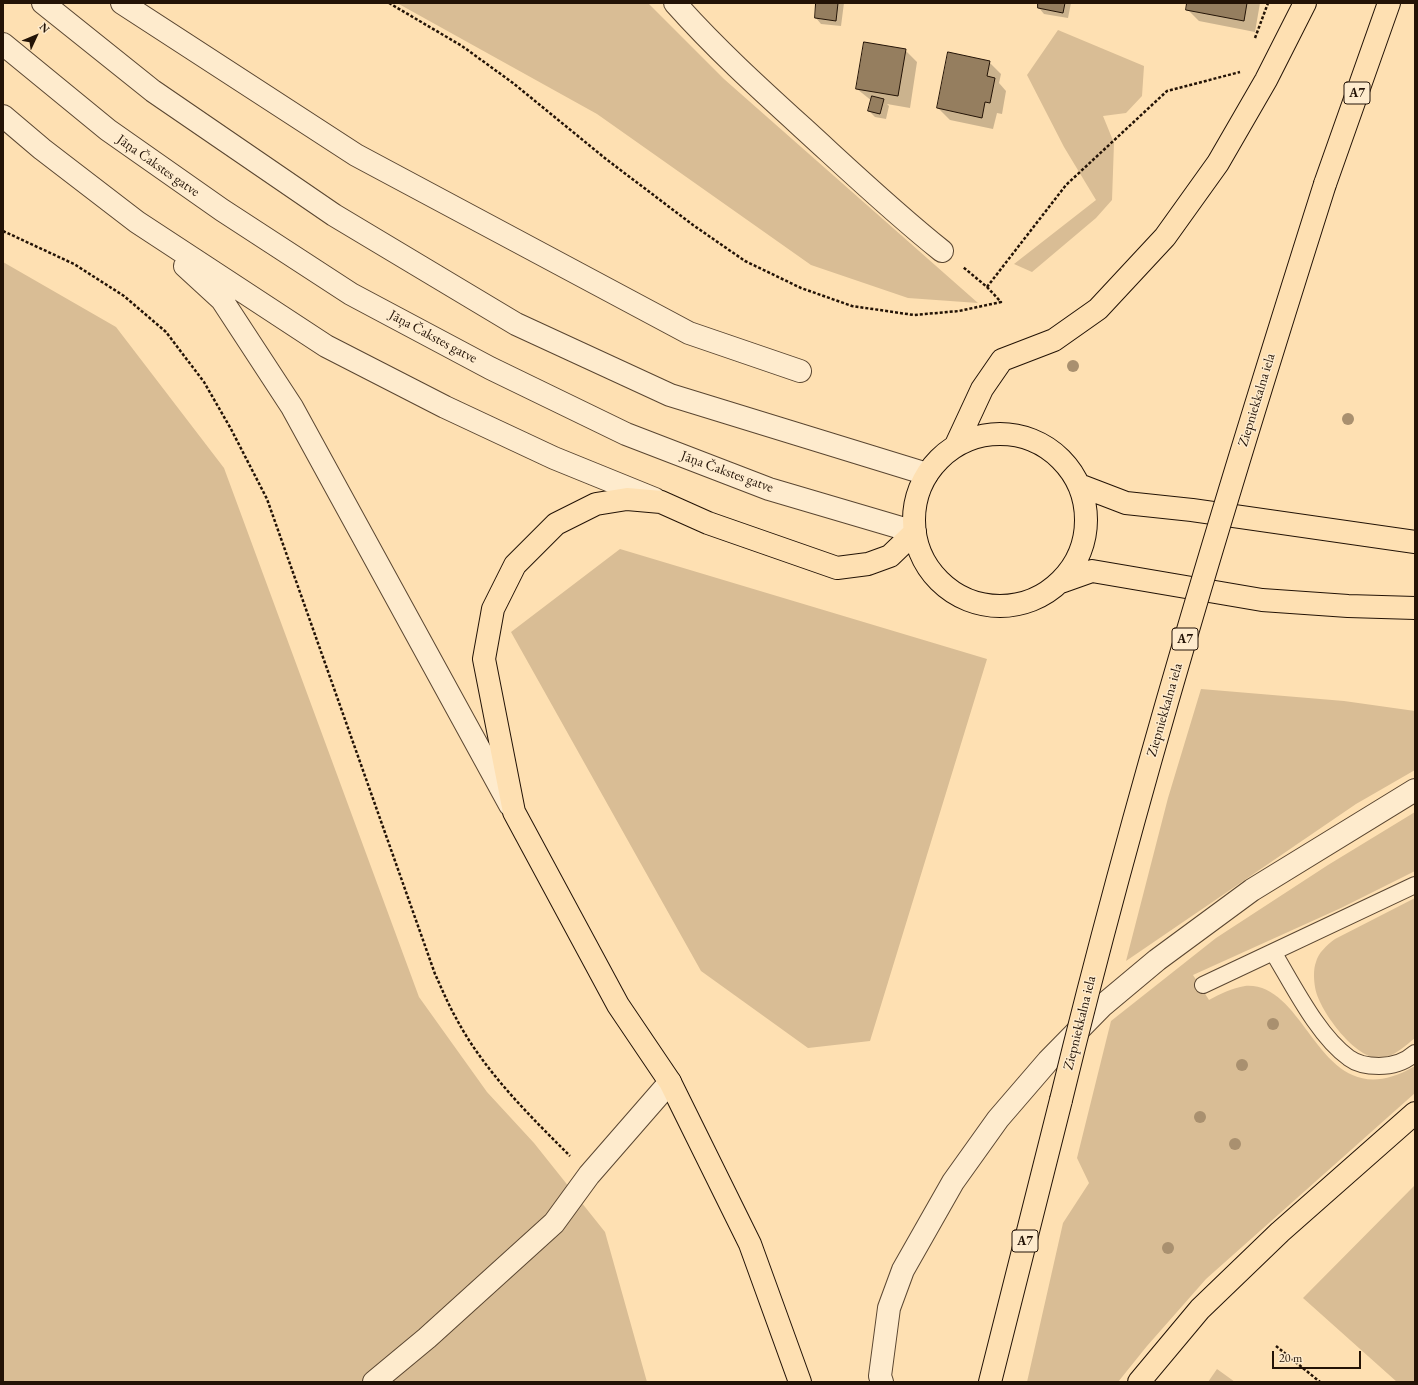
<!DOCTYPE html>
<html>
<head>
<meta charset="utf-8">
<style>
  body { margin:0 }
  #map { position:relative; width:1418px; height:1385px; overflow:hidden; background:#fee0b2; font-family:"EB Garamond",serif }
  canvas { display:block }
  .frame { position:absolute; inset:0; border:4px solid #231306; pointer-events:none }
  .north { position:absolute; left:16px; top:16px; width:40px; height:40px; -webkit-text-stroke:3px #feebcd; paint-order:stroke; rotate:46deg; font-size:11px; font-weight:700; line-height:16px; text-align:center; color:#231306 }
  .north::after { content:''; display:block; margin:auto; width:14px; height:18px; background:#231306; clip-path:polygon(50% 0,100% 100%,50% 72%,0 100%) }
  .scale { position:absolute; left:1272px; top:1351px; width:89px; height:18px; box-sizing:border-box; border:2px solid #231306; border-top:0; padding-left:5px; font-size:12px; line-height:14px; white-space:nowrap; color:#231306; -webkit-text-stroke:3px #feebcd; paint-order:stroke }
</style>
</head>
<body>
<div id="map">
<canvas width="1418" height="1385"></canvas>
<div class="frame"></div>
<div class="north">N</div>
<div class="scale">20 m</div>
</div>
<script>
const c = document.querySelector('canvas').getContext('2d');
c.lineJoin = 'round';
function paint(path, color) { c.fillStyle = color; c.fill(path, 'evenodd'); }
function trace(path, color, width, dash) { c.strokeStyle = color; c.lineWidth = width; c.lineCap = dash ? 'butt' : 'round'; c.setLineDash(dash || []); c.stroke(path); }
function write(font, color, halo, rows, align = 'center') {
  c.font = font + ' "EB Garamond",serif'; c.lineWidth = 3; c.setLineDash([]); c.textBaseline = 'middle'; c.strokeStyle = halo; c.fillStyle = color; for (const [text, x, y, turn = 0] of rows) {
    c.save(); c.translate(x, y); c.rotate((+turn || 0) * Math.PI / 180); c.textAlign = isNaN(turn) ? turn : align; if (halo) c.strokeText(text, 0, 0); c.fillText(text, 0, 0); c.restore();
  }
}
const green = new Path2D(`
  M397,3h251l76,76 254,224 -70,-5 -97,-33 -214,-151z
  M1058,30l86,36 -2,30 -16,17 -23,3 11,27 -2,57 -16,18 -64,54 -18,-8 82,-64 -32,-53 -37,-72z
  M3,262l113,65 108,141 195,529 68,95 47,51 71,89 42,150h-644z
  M620,549l367,110 -117,382 -62,7 -107,-77 -190,-339z
  M1201,689l143,12 71,10v59l-59,34 -230,157 42,-163z
  M1415,812v59l-74,37 -148,67 16,25c11,-6 23,-12 36,-14 66,-5 73,137 170,80v27l-209,186 -59,67 -29,36h-91l36,-159 26,-40 -12,-25 34,-137 105,-83 112,-73z
  M1415,898v140c-10,8 -20,18 -34,20 -25,3 -63,-49 -66,-71 -1,-7 -2,-17 1,-25 2,-9 11,-17 19,-23z
  M1415,1185v197h-18l-94,-84z
  M1217,1369l18,13h-27z`);
const shadow = new Path2D(`
  M817,3h27l-3,23 -20,-2 -5,-6z
  M1039,3h32l-3,15 -24,-4 -5,-6z
  M1188,3h72l-5,29 -56,-11 -12,-12z
  M905,50l12,12 -7,46 -23,-4 2,2 -3,13 -11,-2 -6,-6 3,-10 -15,-12z
  M989,62l12,12 -2,9 7,8 -4,23 -5,-1 -4,16 -43,-9 -12,-12z`);
const building = new Path2D(`
  M816,3h22l-2,18 -21,-3z
  M1038,3h27l-2,10 -25,-5z
  M1187,3h60l-3,18 -58,-11z
  M864,42l42,7 -8,47 -42,-7z
  M948,52l42,9 -3,15 8,2 -5,25 -5,-1 -3,16 -45,-10z
  M872,96l12,3 -4,15 -12,-3z`);
const path = new Path2D(`
  M389,3l73,43 51,37 93,76 87,66 52,36 56,27 51,18 62,9 45,-4 42,-9 -14,-15 -24,-20
  M1255,38l13,-35
  M3,231l71,33 50,32 42,36 38,50 27,47 36,70 168,475c7,15 13,30 21,44 28,53 73,97 114,138
  M987,287l79,-102 101,-94 73,-19
  M1276,1346l44,36`);
const lane = new Path2D(`
  M1273,952c20,33 45,84 76,106 8,6 21,8 30,8 13,0 25,-3 36,-13
  M1203,985l212,-100`);
const street = new Path2D(`
  M43,3l110,88 181,124 182,109 154,71 257,79
  M122,3l234,152 333,178 111,38
  M675,3c40,45 84,85 128,125 46,42 90,84 139,123
  M3,44l105,86 114,80 129,84 139,74 136,66 143,55 146,43
  M3,116l39,33 95,73 189,124 119,61 109,51 101,41
  M185,266l37,34 70,107 218,398
  M374,1382l53,-44 127,-115 35,-48 81,-93
  M882,1382l-2,-6 9,-68 14,-38 50,-88 45,-63 50,-58 54,-55 55,-46 95,-70 163,-100`);
const highway = new Path2D(`
  M1325,184l64,-181
  M914 520a86 86 0 1 1 172 0a86 86 0 1 1-172 0Z
  M956,445l26,-56 20,-29 52,-20 44,-31 67,-72 53,-74 48,-83 39,-77
  M1079,485l47,18 66,7 223,32
  M1061,582l31,-11 170,29 86,6 67,2
  M800,1382l-50,-138 -80,-162 -52,-77 -104,-193 -30,-153 9,-50 22,-44 41,-41 40,-20 31,-5 34,3 47,21 129,45 31,-4 22,-8 25,-24
  M990,1382l71,-282
  M1139,1382l61,-73 80,-77 135,-119`);
const highwayBridge = new Path2D(`
  M1061,1100c75,-309 168,-613 264,-916`);
const trees = [
  [1073,366],
  [1348,419],
  [1273,1024],
  [1242,1065],
  [1200,1117],
  [1235,1144],
  [1168,1248]
];
const shields = [
  [1357,93,26],
  [1185,639,26],
  [1025,1241,26]
];
const shieldNames = [
  ["A7",1357,93],
  ["A7",1185,639],
  ["A7",1025,1241]
];
const streetNames = [
  ["Jāņa Čakstes gatve",158,166,35],
  ["Jāņa Čakstes gatve",433,337,28],
  ["Ziepniekkalna iela",1257,400,-73],
  ["Jāņa Čakstes gatve",727,472,20],
  ["Ziepniekkalna iela",1165,710,-74],
  ["Ziepniekkalna iela",1080,1023,-76]
];
paint(green, '#d9bd95');
paint(shadow, '#0003');
paint(building, '#957e5f');
trace(building, '#231306', 1);
trace(lane, '#5a4631', 18);
trace(street, '#5a4631', 24);
trace(highway, '#231306', 24);
trace(path, '#231306', 2.5, [3, 2]);
trace(lane, '#feebcd', 16);
trace(street, '#feebcd', 22);
trace(highway, '#fee0b2', 22);
trace(highwayBridge, '#231306', 24, []);
trace(highwayBridge, '#fee0b2', 22);
c.fillStyle = '#a9906f';
for (const [x, y] of trees) { c.beginPath(); c.arc(x, y, 6, 0, 2 * Math.PI); c.fill(); }
for (const [x, y, w] of shields) { const box = new Path2D(); box.roundRect(x - w / 2, y - 11, w, 22, 3); c.fillStyle = '#feebcd'; c.fill(box); trace(box, '#231306', 1); }
write('bold 13px', '#231306', null, shieldNames);
write('14px', '#231306', '#feebcd', streetNames);
</script>
</body>
</html>
